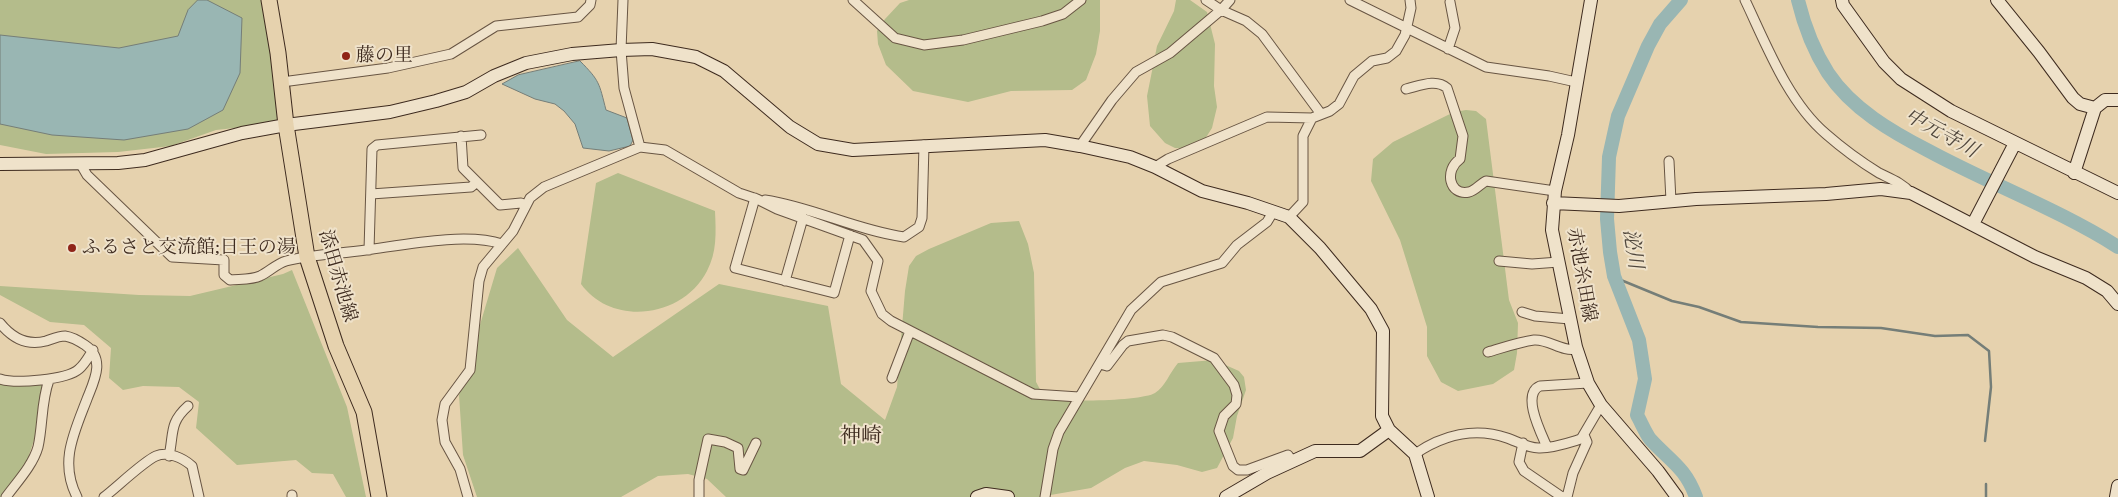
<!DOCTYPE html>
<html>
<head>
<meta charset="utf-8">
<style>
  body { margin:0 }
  canvas { display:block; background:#e6d2ae }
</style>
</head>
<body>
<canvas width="2118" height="497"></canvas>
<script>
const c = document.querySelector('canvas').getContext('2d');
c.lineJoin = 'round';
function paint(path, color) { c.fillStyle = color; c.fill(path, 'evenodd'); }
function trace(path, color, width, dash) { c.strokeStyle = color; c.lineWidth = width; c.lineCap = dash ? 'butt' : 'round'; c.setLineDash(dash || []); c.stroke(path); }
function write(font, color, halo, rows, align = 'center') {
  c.font = font + ' "IM FELL French Canon","Noto Serif JP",serif'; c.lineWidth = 4; c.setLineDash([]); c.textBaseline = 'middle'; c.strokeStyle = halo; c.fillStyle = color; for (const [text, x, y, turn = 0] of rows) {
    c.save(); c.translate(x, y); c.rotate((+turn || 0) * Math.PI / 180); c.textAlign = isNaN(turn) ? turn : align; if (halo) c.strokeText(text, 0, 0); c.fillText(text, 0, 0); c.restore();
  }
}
const green = new Path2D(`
  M0,0h266l14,123 -64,7 -45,16 -53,6 -72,2 -46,-9z
  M909,0h191v31l-4,23 -10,26 -14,10 -61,1 -43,11 -55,-11 -27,-26 -8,-21 -1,-13 8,-12 15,-16z
  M1176,0h14l17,12 8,32 -1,42 3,21 -5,21 -9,14 -14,7 -14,-1 -10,-5 -15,-17 -3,-30 10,-50 17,-35z
  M1466,110l10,1 10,8 23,181 9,23 -1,30 -3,17 -21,14 -35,7 -17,-9 -14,-26v-29l-27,-87 -29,-59 2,-22 20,-17 61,-30z
  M618,173l97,38c1,22 2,41 -8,60 -24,47 -95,56 -126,13l15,-101z
  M1019,221l9,23 6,29 2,109c2,3 5,10 8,13 11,9 98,6 111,-2 10,-6 15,-21 23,-30l36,-3 25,11 5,6 2,13 -9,26 -4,22 -16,30 -15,4 -25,-7 -33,-4 -19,7 -34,20 -52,9h-313l-19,-18 -19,-5 -30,2 -37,21h-144l-14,-42 -4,-60 38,-127 21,-20 49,72 46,37 106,-73 109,22 13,78 44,36 12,-33 8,-96 4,-25 7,-10 13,-7 62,-26z
  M292,270l55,137 19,90h-20l-13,-23 -21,-1 -16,-13 -59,5 -41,-37 3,-26 -20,-15 -36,-1 -20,4 -14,-12 2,-30 -27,-23 -34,-3 -50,-27v-9l139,9 51,1 93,-22z
  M0,379l43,5 -7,50 -10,30 -23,33h-3z`);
const water = new Path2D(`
  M198,0h9l35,18 -2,55 -17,37 -35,19 -64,11 -72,-5 -52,-11v-89l119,13 59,-12 10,-26z
  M580,61c20,20 19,22 26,49l21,8 6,22 -3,6 -21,5 -26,-3 -8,-24 -11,-13 -9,-7 -20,-5 -33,-15 16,-9z`);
const stream = new Path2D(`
  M1616,278l56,23 27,6 42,15 77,5 63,1 54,8 33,-1 21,16 2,36 -6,54
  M1986,497v-13`);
const river = new Path2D(`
  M1681,0l-21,24 -12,22 -30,70 -9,41 -2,62 3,33 4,24 25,64 6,39 -8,36c4,7 8,17 13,24 20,22 35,28 46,58
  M1798,0c6,25 16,51 30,73 24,36 64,59 101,78 61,33 131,59 189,96`);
const street = new Path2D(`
  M623,0l-2,50 3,38 16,59
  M853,0l42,38 29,7 39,-5 79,-19 21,-7 18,-14
  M1206,0l15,10 25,11 16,13 59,80
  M1350,0l136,67 63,9 27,6
  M1745,0c21,44 43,102 81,134 16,14 35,28 53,39 12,6 23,10 32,20
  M1448,49l7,-21 -5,-26
  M282,82l106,-14 63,-14 45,-28 82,-9 12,-12 1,-5
  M1406,89c13,-3 30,-11 41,-1l16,48 -3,23c-16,11 -11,37 9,33 6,-1 11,-8 17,-11l69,10
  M461,136l2,32 37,37 21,-2 5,2
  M1080,146l32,-46 24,-28 34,-19 51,-43 9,-10
  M1669,161l2,40
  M80,163l7,12 85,82 52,3v15l6,5c9,-1 22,0 30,-4 9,-4 16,-12 26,-15 27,-7 53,-7 80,-11 37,-5 100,-18 136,-6
  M1155,167l13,-8 99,-42 45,1 18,-7 9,-7 15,-28 18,-15 15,-3 9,-7 9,-16 6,-27 -1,-8
  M371,194l100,-7 6,-5
  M755,198l-20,70 99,25 16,-58
  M765,200c47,7 91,30 139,37l15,-10 3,-9 2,-73
  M1289,217l14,-15v-66l9,-18
  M369,250l3,-101 5,-4 104,-10
  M1499,261l33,3 27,-2
  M785,281l18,-63
  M1522,312l13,4 35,3
  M0,323c12,15 27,23 46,18 6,-2 13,-5 19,-5 7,1 14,5 20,9 21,14 9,36 2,54 -13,34 -28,63 -10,98
  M1488,352c14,-4 31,-10 46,-12 15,-1 28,12 42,9
  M1100,364l7,2 16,-21 5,-4 35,-6 9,2 42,21 20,27 3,10 -1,9 -12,12 -5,15 14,35 5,4h9l41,-15 4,6
  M892,378l18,-47
  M0,379c15,5 67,1 79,-10 6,-5 10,-13 14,-19
  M1523,443l-4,19 5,9 38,26
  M1547,447c-6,-14 -26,-53 -7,-61l48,-3
  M1415,454c28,-19 60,-27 92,-16 9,3 23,11 33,10 14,0 28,-5 41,-9l20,-34
  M169,456c5,-23 0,-33 19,-50
  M6,497c11,-15 27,-32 32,-50 5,-22 3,-45 11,-67
  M104,497c12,-9 40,-36 52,-41 12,-5 27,2 36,10l7,31
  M292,497v-2
  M468,497l-8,-28 -15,-27 -3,-22 3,-16 25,-34 9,-89 4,-14 30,-36 17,-33 14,-11 96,-40 25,3 74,43 18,6 20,10 86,31 15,21 -7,30 11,23 9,7 142,73 46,3
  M699,497v-17l9,-41 17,3 13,6 2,21 3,1 13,-27
  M1045,497l8,-48 6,-17 72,-122 30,-28 61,-19 15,-18 30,-23 6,-10
  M1567,497l6,-24 14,-31 -3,-7`);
const secondary = new Path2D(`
  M1591,0l-23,135 -13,56 -3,39 24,117 12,36 13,22 57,66 19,26
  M1842,0l1,5 41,57 17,17 50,32 167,82
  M1997,0l42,52 34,46 7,6 15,4
  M0,164l118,-1 27,-3 97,-27 44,-8 104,-13 46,-11 30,-9 28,-16 32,-13 46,-9 49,-4 31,-1 44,8 28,14 66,56 28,17 35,6 192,-10 35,6 50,11 25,10 47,24 46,12 41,14 31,31 51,61 12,22 -1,85 7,14 26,24 13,43
  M2074,173l21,-65 10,-8h13
  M1553,203l66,3 77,-7 130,-5 55,-5 30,4 124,64 51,21 21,13 11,13
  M1973,224l40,-77 3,-2
  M977,497l9,-3 22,3
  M1226,497l41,-24 48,-22h45l29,-21
  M2116,497l2,-11`);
const primary = new Path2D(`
  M269,0l9,53 8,72 21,132 29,89 28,66 15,85`);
const markers = [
  [346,56,5,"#8f2418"],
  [72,248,5,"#8f2418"]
];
const poiNames = [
  ["藤の里",356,56],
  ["ふるさと交流館;日王の湯",82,248]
];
const streetNames = [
  ["赤池糸田線",1581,275,80],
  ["添田赤池線",337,276,74]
];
const waterNames = [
  ["中元寺川",1941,134,29],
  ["泌川",1632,249,81]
];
const quarterNames = [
  ["神崎",861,437]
];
paint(green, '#b4bc8b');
paint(water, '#99b6b3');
trace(water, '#757e78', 1);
trace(stream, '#757e78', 2.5);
trace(river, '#99b6b3', 14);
trace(street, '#685543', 11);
trace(secondary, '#3e2b1f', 14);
trace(primary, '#3e2b1f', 17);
trace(street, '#efe2ca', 9);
trace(secondary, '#efe2ca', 12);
trace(primary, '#e6d2ae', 15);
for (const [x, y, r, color] of markers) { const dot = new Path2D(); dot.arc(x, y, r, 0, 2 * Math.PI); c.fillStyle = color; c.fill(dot); trace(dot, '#efe2ca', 2); }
write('19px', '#3e2b1f', '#efe2ca', poiNames, 'left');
write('19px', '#3e2b1f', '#efe2ca', streetNames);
write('italic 20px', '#50473d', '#efe2ca', waterNames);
write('21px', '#3e2b1f', '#efe2ca', quarterNames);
</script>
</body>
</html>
